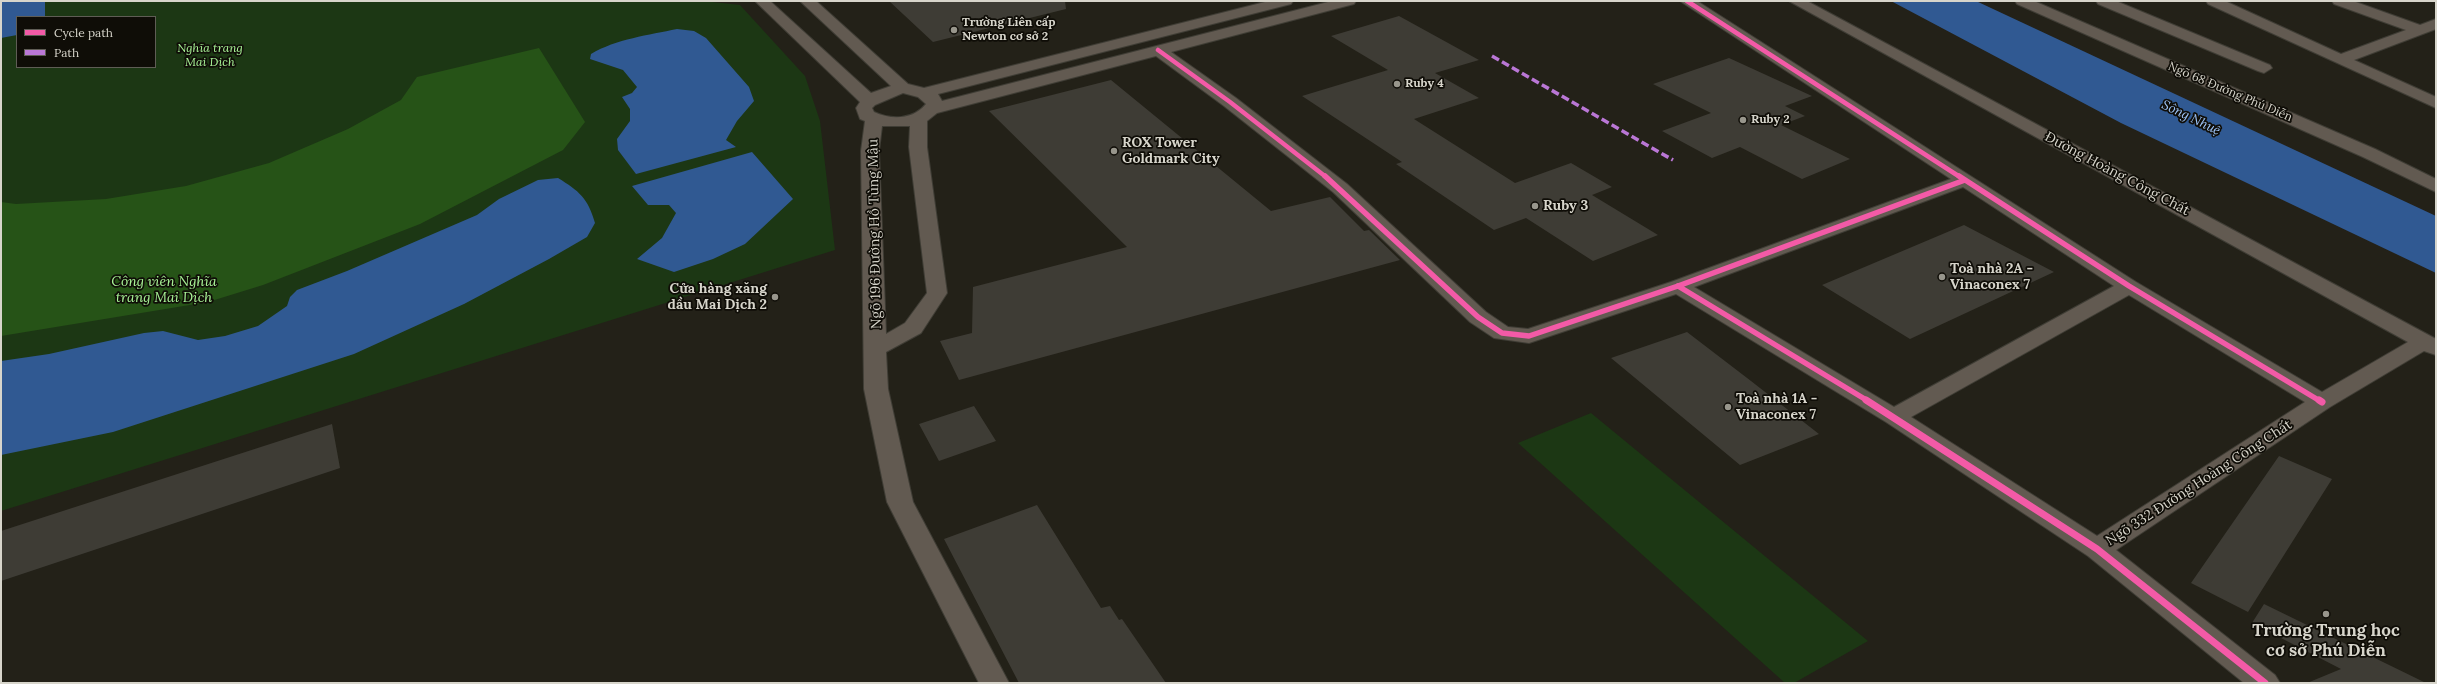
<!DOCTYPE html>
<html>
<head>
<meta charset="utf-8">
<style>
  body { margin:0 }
  #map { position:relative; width:2437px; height:684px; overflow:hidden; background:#232118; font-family:Lora,serif }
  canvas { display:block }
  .frame { position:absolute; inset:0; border:2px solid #d7d5cb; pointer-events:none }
  .legend { position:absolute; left:16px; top:16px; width:140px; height:52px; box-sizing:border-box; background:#0f0d07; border:1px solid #5f5d55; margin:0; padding:5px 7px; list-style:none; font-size:12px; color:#d7d5cb }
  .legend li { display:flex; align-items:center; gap:8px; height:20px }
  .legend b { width:20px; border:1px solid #5f5d55 }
</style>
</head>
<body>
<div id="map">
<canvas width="2437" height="684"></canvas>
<div class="frame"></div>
<ul class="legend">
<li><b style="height:5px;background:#f35aa7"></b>Cycle path</li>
<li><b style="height:5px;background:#ba77d6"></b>Path</li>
</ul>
</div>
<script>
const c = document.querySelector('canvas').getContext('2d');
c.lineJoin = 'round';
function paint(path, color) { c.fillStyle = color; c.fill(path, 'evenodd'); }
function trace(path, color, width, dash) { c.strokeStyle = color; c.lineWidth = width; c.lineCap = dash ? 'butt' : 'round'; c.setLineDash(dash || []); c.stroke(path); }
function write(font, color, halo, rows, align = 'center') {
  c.font = font + ' Lora,serif'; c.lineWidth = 3.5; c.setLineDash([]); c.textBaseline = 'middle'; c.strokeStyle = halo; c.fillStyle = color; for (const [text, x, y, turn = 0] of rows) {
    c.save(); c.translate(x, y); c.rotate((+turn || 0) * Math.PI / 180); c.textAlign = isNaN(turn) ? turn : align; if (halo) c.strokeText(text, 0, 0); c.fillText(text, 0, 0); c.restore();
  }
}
const green = new Path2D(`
  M1,1h702l37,4 65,71 15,45 15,129 -834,261zM17,17h138v50h-138z
  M1591,413l277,228 -74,42h-9l-267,-240z`);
const forest = new Path2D(`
  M539,48l46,74 -22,28 -143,74 -157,61 -55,17 -207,34v-134l15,2 90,-5 80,-13 83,-23 79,-34 53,-29 16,-23z`);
const water = new Path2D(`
  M1,1h44v16h-28v18l-16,3z
  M1891,1h85l460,215v57l-315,-150z
  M677,29l17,2 12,7 43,49 5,14 -17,20 -11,19 10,7 -100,27 -18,-24 -1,-11 13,-18v-12l-8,-12 10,-4 5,-6 -14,-17 -33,-11 1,-5c25,-15 58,-19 86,-25z
  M752,152l41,47 -48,45 -32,15 -39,13 -37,-13 25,-21 14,-25 -7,-8h-21l-16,-19z
  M558,178c21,13 30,20 37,45l-8,14 -38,22 -85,45 -110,50 -241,78 -112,23v-94l48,-7 95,-21 19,-2 35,9 27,-4 33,-10 29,-20 3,-9 7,-7 50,-19 130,-56 22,-16 39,-19z`);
const building = new Path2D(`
  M889,1h176l1,8 -133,33z
  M1399,16l80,44 -44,13 44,25 -65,21 101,64 56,-20 41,24 -20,8 66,40 -65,26 -67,-43 -32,12 -98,-66 6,-2 -100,-66 86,-26 -57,-34z
  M1729,58l83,38 -27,10 20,10 -24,9 69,34 -48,20 -62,-32 -28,11 -50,-27 49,-18 -58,-29z
  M1111,80l160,131 59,-14 34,34 5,-1 31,30 -441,120 -19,-39 32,-8 1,-46 154,-40 -138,-136z
  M1964,225l90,47 -144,67 -88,-54z
  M1687,332l64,49 68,53 -79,31 -129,-107z
  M974,406l22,35 -57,20 -20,-37z
  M332,424l8,44 -339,113v-50z
  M2279,456l53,23 -84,133 -57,-29z
  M1037,505l64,103 9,-2 9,14 3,-1 44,64h-147l-75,-144z
  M2264,604l162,79h-119l34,-14 -89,-46z`);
const minor = new Path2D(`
  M755,1h15l101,92 20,-7 -91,-85h16l92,83 16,4 345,-87h24l-2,3 -353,90 4,7 390,-100h24l-2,3 -183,48 65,46 111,86 139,128 22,15 20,2 143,-47 280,-103 -271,-178h17l439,281 186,110 86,-50 -619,-341h18l629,338v16l-12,-4 -94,56 -214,143 159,125 5,8h-36l-156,-127 -202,-134 -210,-128 -147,49 -35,-5 -24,-16 -137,-130 -109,-86 -68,-50 -219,57 -10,8v26l20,146 -26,40 -35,19 2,37 25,113 96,181h-30l-92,-181 -23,-113 -3,-238 4,-30 -5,-2 -4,-11 4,-6zM903,93l15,4 8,7c-13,16 -35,16 -52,8l-2,-4 3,-3zM882,126h28l-1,21 18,146 -22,30 -19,11 -7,-183zM1963,187l151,99 -220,121 -200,-120zM2129,295l176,107 -208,134 -186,-119z
  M2015,1h19l341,148 61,30v13l-73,-35 -346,-153z
  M2096,1h20l154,64 2,3 -8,5 -6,-2 -160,-67z
  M2206,1h19l116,53 65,-24 -72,-26 -2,-3h21l67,24 16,-6v10l-82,31 82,37v11l-228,-104z`);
const quiet = new Path2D(`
  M1492,56l181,104`);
const cyclewayFar2 = new Path2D(`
  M1687,1l273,176
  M1158,50l72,52 96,75`);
const cyclewayFar1 = new Path2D(`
  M1325,176l153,141 24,16 27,3 149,-50 287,-106
  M1959,176l170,110 191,115
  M1678,286l190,115`);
const cycleway = new Path2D(`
  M1866,400l231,149 168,134
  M2319,400l3,2`);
const markers = [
  [954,30,4,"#98968c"],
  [1397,84,4,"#98968c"],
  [1743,120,4,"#98968c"],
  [1114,151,4,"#98968c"],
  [1535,206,4,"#98968c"],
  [1942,277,4,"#98968c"],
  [775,297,4,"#98968c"],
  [1728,407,4,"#98968c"],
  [2326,614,4,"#98968c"]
];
const farPoinames = [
  ["Trường Liên cấp",962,23],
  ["Newton cơ sở 2",962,37],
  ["Ruby 4",1405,84],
  ["Ruby 2",1751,120]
];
const farParknames = [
  ["Nghĩa trang",210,49],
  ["Mai Dịch",210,63]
];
const farStreetnames = [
  ["Ngõ 68 Đường Phú Diễn",2230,92,23]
];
const farWaternames = [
  ["Sông Nhuệ",2191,118,26]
];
const poiNames = [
  ["ROX Tower",1122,143],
  ["Goldmark City",1122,159],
  ["Ruby 3",1543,206],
  ["Toà nhà 2A -",1950,269],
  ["Vinaconex 7",1950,285],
  ["Cửa hàng xăng",767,289,"right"],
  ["dầu Mai Dịch 2",767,305,"right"],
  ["Toà nhà 1A -",1736,399],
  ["Vinaconex 7",1736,415]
];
const streetNames = [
  ["Đường Hoàng Công Chất",2117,174,28],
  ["Ngõ 196 Đường Hồ Tùng Mậu",875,234,-91],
  ["Ngõ 332 Đường Hoàng Công Chất",2199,483,-33]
];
const parkNames = [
  ["Công viên Nghĩa",164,282],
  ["trang Mai Dịch",164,298]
];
const nearPoinames = [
  ["Trường Trung học",2326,631],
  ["cơ sở Phú Diễn",2326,651]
];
paint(green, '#1c3714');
paint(forest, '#265317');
paint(water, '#305992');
paint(building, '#3e3c35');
trace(minor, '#3f3d35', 2);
paint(minor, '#625a51');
trace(quiet, '#ba77d6', 3.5, [8, 3.5]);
trace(cyclewayFar2, '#f35aa7', 4.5);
trace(cyclewayFar1, '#f35aa7', 5.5);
trace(cycleway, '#f35aa7', 7);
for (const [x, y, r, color] of markers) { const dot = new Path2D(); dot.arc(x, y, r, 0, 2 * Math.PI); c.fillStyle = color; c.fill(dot); trace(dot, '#0f0d07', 1.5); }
write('bold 12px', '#d7d5cb', '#0f0d07', farPoinames, 'left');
write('italic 12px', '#a9f497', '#0f0d07', farParknames);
write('12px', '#d7d5cb', '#0f0d07', farStreetnames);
write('italic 13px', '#a0c7fc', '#0f0d07', farWaternames);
write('bold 14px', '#d7d5cb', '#0f0d07', poiNames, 'left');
write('14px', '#d7d5cb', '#0f0d07', streetNames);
write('italic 14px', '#a9f497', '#0f0d07', parkNames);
write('bold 17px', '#d7d5cb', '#0f0d07', nearPoinames);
</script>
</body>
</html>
